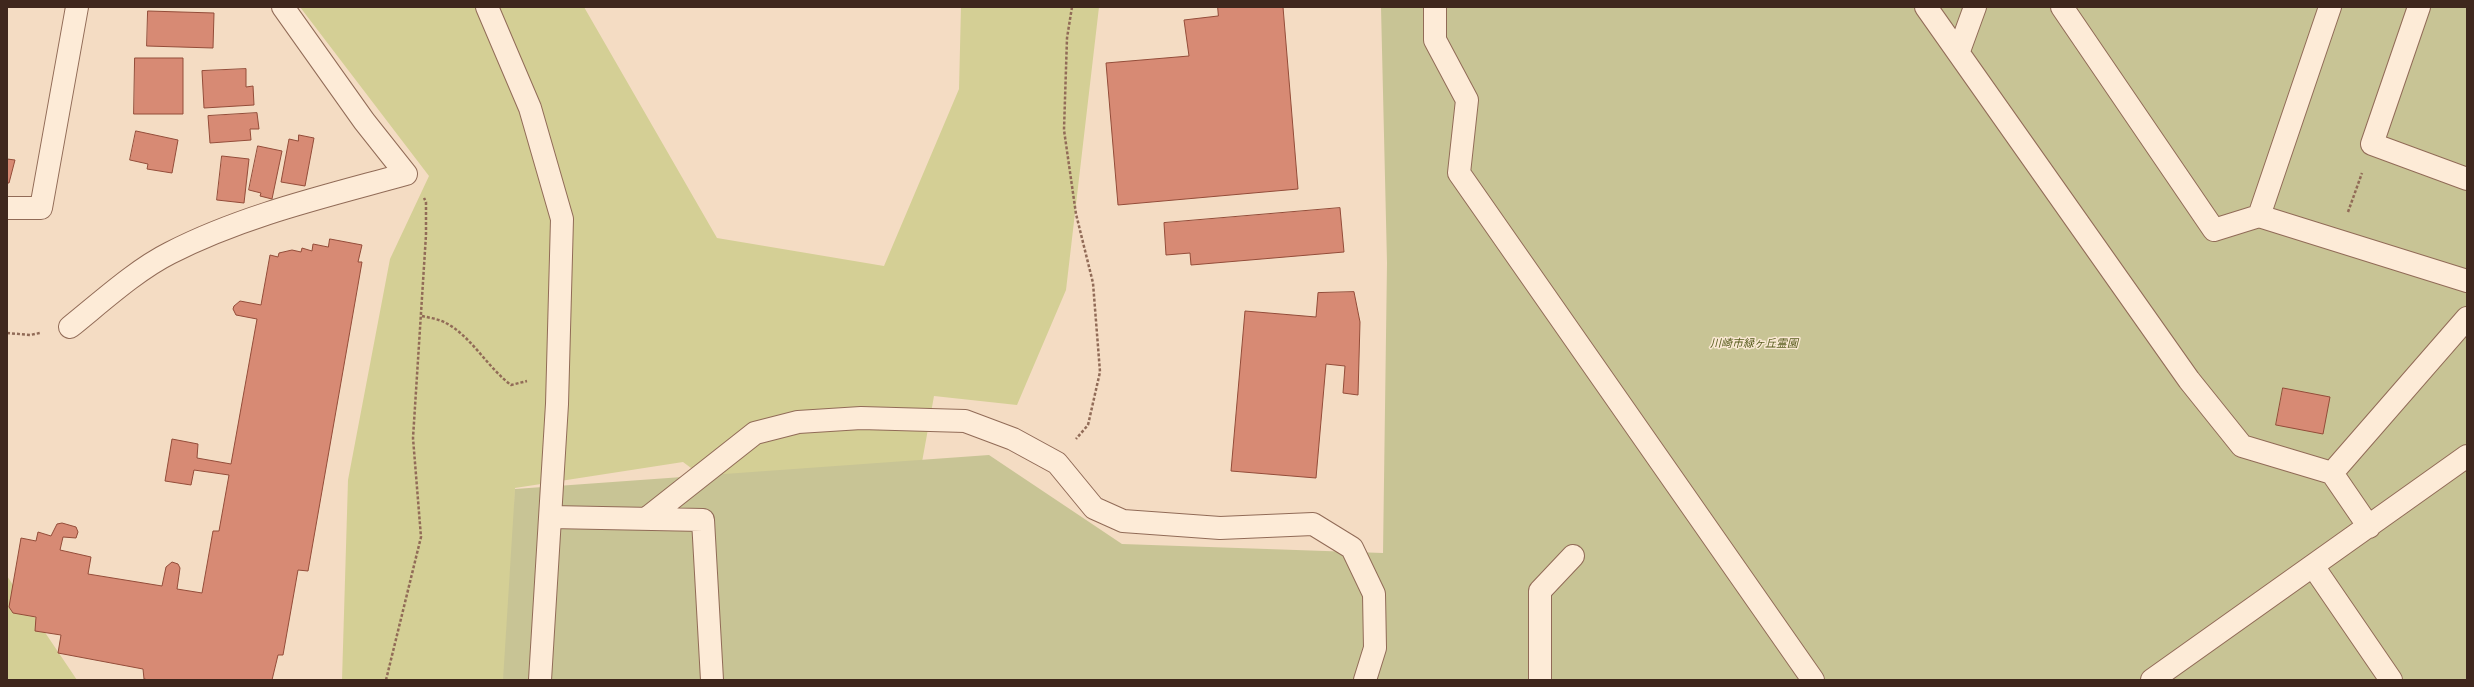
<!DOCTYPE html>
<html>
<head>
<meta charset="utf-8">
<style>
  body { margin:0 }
  #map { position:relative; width:2474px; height:687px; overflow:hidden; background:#f4dcc3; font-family:Literata,serif }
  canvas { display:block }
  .frame { position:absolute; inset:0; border:8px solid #3f271d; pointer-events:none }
</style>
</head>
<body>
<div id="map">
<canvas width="2474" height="687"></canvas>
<div class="frame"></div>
</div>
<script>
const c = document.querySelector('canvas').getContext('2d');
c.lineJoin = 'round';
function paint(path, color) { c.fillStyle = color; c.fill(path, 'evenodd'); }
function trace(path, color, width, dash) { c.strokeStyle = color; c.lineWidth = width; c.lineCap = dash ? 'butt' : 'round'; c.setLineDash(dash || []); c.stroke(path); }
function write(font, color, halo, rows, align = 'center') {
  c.font = font + ' Literata,"Noto Sans JP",serif'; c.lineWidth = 3; c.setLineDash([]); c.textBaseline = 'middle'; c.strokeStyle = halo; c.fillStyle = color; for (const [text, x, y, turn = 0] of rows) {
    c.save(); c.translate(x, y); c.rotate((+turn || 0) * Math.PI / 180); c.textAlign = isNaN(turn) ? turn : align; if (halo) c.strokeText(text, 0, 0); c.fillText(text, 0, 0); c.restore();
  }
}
const green = new Path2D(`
  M300,7h284l133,231 167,28 75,-177 2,-82h138l-33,283 -49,115 -83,-9 -46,253 -126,-128 -79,-59 -168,26 -3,192h-170l6,-200 42,-221 39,-83z
  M7,576l70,104h-70z`);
const cemetery = new Path2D(`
  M1381,7h1086v673h-1964l12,-191 474,-34 133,89 261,9 4,-290z`);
const building = new Path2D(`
  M1218,7h65l15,182 -180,16 -12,-142 83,-7 -5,-36 34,-4z
  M148,11l66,2 -1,35 -66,-2z
  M135,58h48v56h-49z
  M246,69v18l7,-1 1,19 -50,3 -2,-37z
  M257,113l2,16h-9l1,11 -41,3 -2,-27z
  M136,131l42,9 -6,33 -25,-4 1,-5 -18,-4z
  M299,135l15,3 -9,48 -24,-4 8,-43 9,2z
  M258,146l24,5 -10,48 -12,-3 1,-3 -12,-3z
  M222,156l27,3 -5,44 -27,-3z
  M7,159l8,1 -6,23h-2z
  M1340,208l4,44 -153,13 -1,-12 -24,2 -2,-32z
  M330,239l32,6 -4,17h4l-54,309 -10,-1 -15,85h-5l-6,25h-123l-5,-1 -1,-10 -85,-16 3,-18 -26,-4 1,-14 -23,-4 -4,-6 12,-69 15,3 2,-9 13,4 6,-12 5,-1 14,4 2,5 -2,6 -13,-1 -3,13 31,7 -3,17 74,12 4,-19 6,-5 6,2 2,4 -3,21 25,4 11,-62h6l10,-56 -35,-5 -3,15 -26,-4 7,-42 26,5 -1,14 34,6 26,-145 -21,-4 -3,-6 1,-3 6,-5 21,4 9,-50 8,2 1,-4 13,-3 9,2 1,-4 10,3 1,-7 15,3z
  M1354,292l6,30 -2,73 -15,-2 2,-27 -19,-2 -10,114 -85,-7 14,-160 71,6 2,-24z
  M2283,388l47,9 -7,37 -47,-9z`);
const path = new Path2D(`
  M1072,7l-5,31 -3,92 12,84 17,69 7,89 -12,53 -12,14
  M2348,212l14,-39
  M422,316c8,2 17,3 24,7 26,14 41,44 65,62l16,-4
  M7,333l23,2 10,-2
  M386,680l35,-143 -8,-99 13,-203v-33l-2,-4`);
const minor = new Path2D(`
  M487,7l43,101 32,111 -5,185 -17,276
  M1435,7v33l32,60 -8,73 354,507
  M1926,7l263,373 53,66 90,27 37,54
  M2062,7l152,223 45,-14 208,65
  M2419,7l-47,137 95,35
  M1959,51l16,-44
  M8,208h33l36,-201
  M2259,216l71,-209
  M70,327c30,-24 66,-57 100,-74 74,-38 157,-57 236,-79l-42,-53 -81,-114
  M2332,473l135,-155
  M551,517l152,3 9,160
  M646,519l109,-86 43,-11 63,-4 104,3 48,18 44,24 37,45 29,13 97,7 93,-4 39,24 22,46 1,54 -10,32
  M2313,566l78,114
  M1540,680v-89l33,-35
  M2152,680l315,-224`);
const parkNames = [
  ["川崎市緑ヶ丘霊園",1754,344]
];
paint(green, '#d4cf95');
paint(cemetery, '#c8c495');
paint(building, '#d78a74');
trace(building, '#934c39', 1);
trace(minor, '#916b57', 24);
trace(path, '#916b57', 2.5, [3, 2]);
trace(minor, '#fdebd7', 22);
write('italic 11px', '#5a5e20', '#fae8d3', parkNames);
</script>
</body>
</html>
